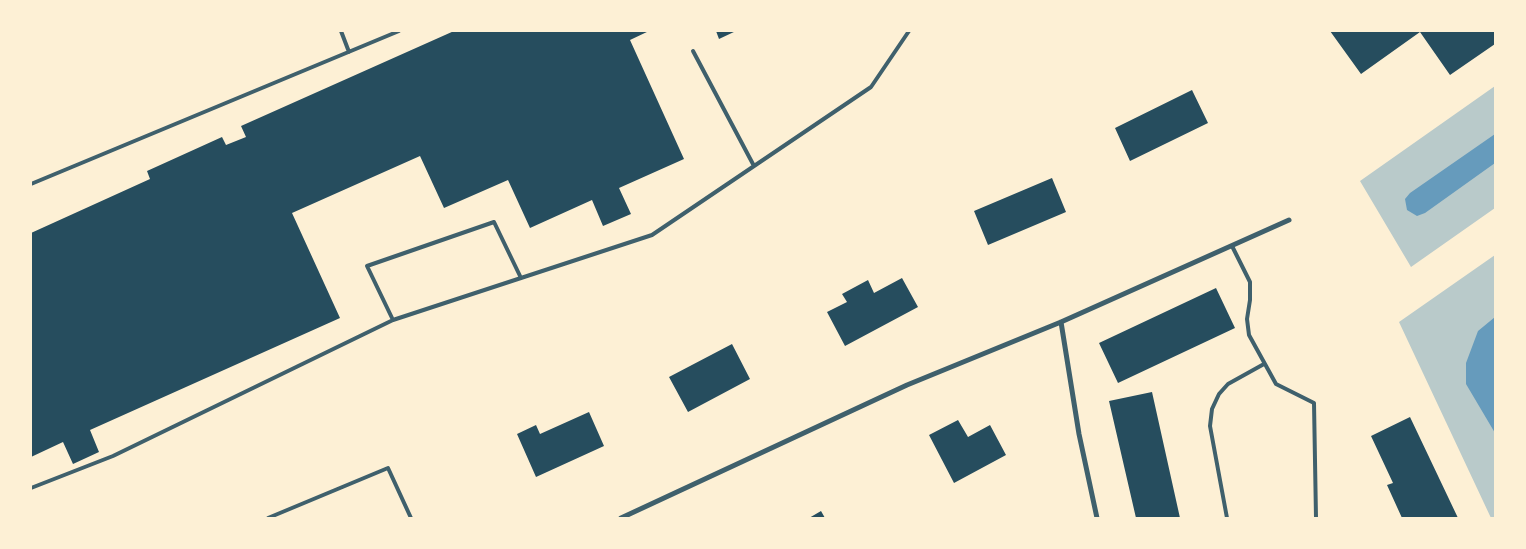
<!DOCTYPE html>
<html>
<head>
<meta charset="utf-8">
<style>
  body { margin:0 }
  #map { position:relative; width:1526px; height:549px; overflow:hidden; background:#fdf0d5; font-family:"Golos Text",sans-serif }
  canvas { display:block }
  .frame { position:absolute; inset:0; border:32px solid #fdf0d5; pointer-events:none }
</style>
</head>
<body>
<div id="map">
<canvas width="1526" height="549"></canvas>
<div class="frame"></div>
</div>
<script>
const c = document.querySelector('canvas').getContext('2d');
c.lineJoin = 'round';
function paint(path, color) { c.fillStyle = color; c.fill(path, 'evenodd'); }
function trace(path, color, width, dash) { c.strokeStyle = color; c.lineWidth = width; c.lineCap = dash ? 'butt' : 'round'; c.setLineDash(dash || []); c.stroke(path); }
const green = new Path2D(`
  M1495,86v122l-84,59 -51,-86z
  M1495,255v263h-4l-92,-196z`);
const water = new Path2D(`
  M1495,134v29l-70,50 -8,3 -10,-6 -2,-11 5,-6z
  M1495,317v116l-29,-49v-21l12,-32z`);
const building = new Path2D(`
  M454,31h195l-19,9 54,119 -65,29 12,26 -28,12 -11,-26 -62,28 -22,-48 -64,28 -24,-52 -128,57 48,105 -250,112 9,22 -26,12 -10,-22 -32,15v-224l119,-54 -3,-8 75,-34 4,8 20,-8 -5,-11z
  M716,31h20l-17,8z
  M1330,31h165v13l-45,31 -30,-43 -59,42z
  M1192,90l16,33 -78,38 -15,-33z
  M1052,178l14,34 -78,33 -14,-34z
  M902,278l16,29 -73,39 -18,-34 20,-10 -5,-8 26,-14 6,13z
  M1216,288l19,40 -117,55 -19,-40z
  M732,344l18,35 -62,33 -19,-35z
  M1152,392l28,126h-44l-27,-117z
  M589,412l15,34 -68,31 -19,-43 19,-9 4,9z
  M1410,417l48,101h-56l-15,-33 6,-2 -22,-47z
  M958,420l10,17 22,-12 16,30 -52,28 -25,-48z
  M821,511l4,7h-16z`);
const service = new Path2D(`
  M341,31l8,21
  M693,51l61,115
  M31,184l368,-153
  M1232,246l18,36v18l-3,19 2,16 27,49 38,19 2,115
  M521,278l-27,-56 -127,44 26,54 259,-85 219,-148 38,-56
  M31,488l82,-32 280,-136
  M268,518l120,-50 23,50
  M1227,518l-17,-92 2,-17 7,-15 9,-10 36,-20`);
const minor = new Path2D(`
  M1061,322l18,112 18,84
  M621,518l286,-133 154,-63 228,-102`);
paint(green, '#b9caca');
paint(water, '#669bbc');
paint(building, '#264d5e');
trace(service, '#3f606c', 4);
trace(minor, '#3f606c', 5);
</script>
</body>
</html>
